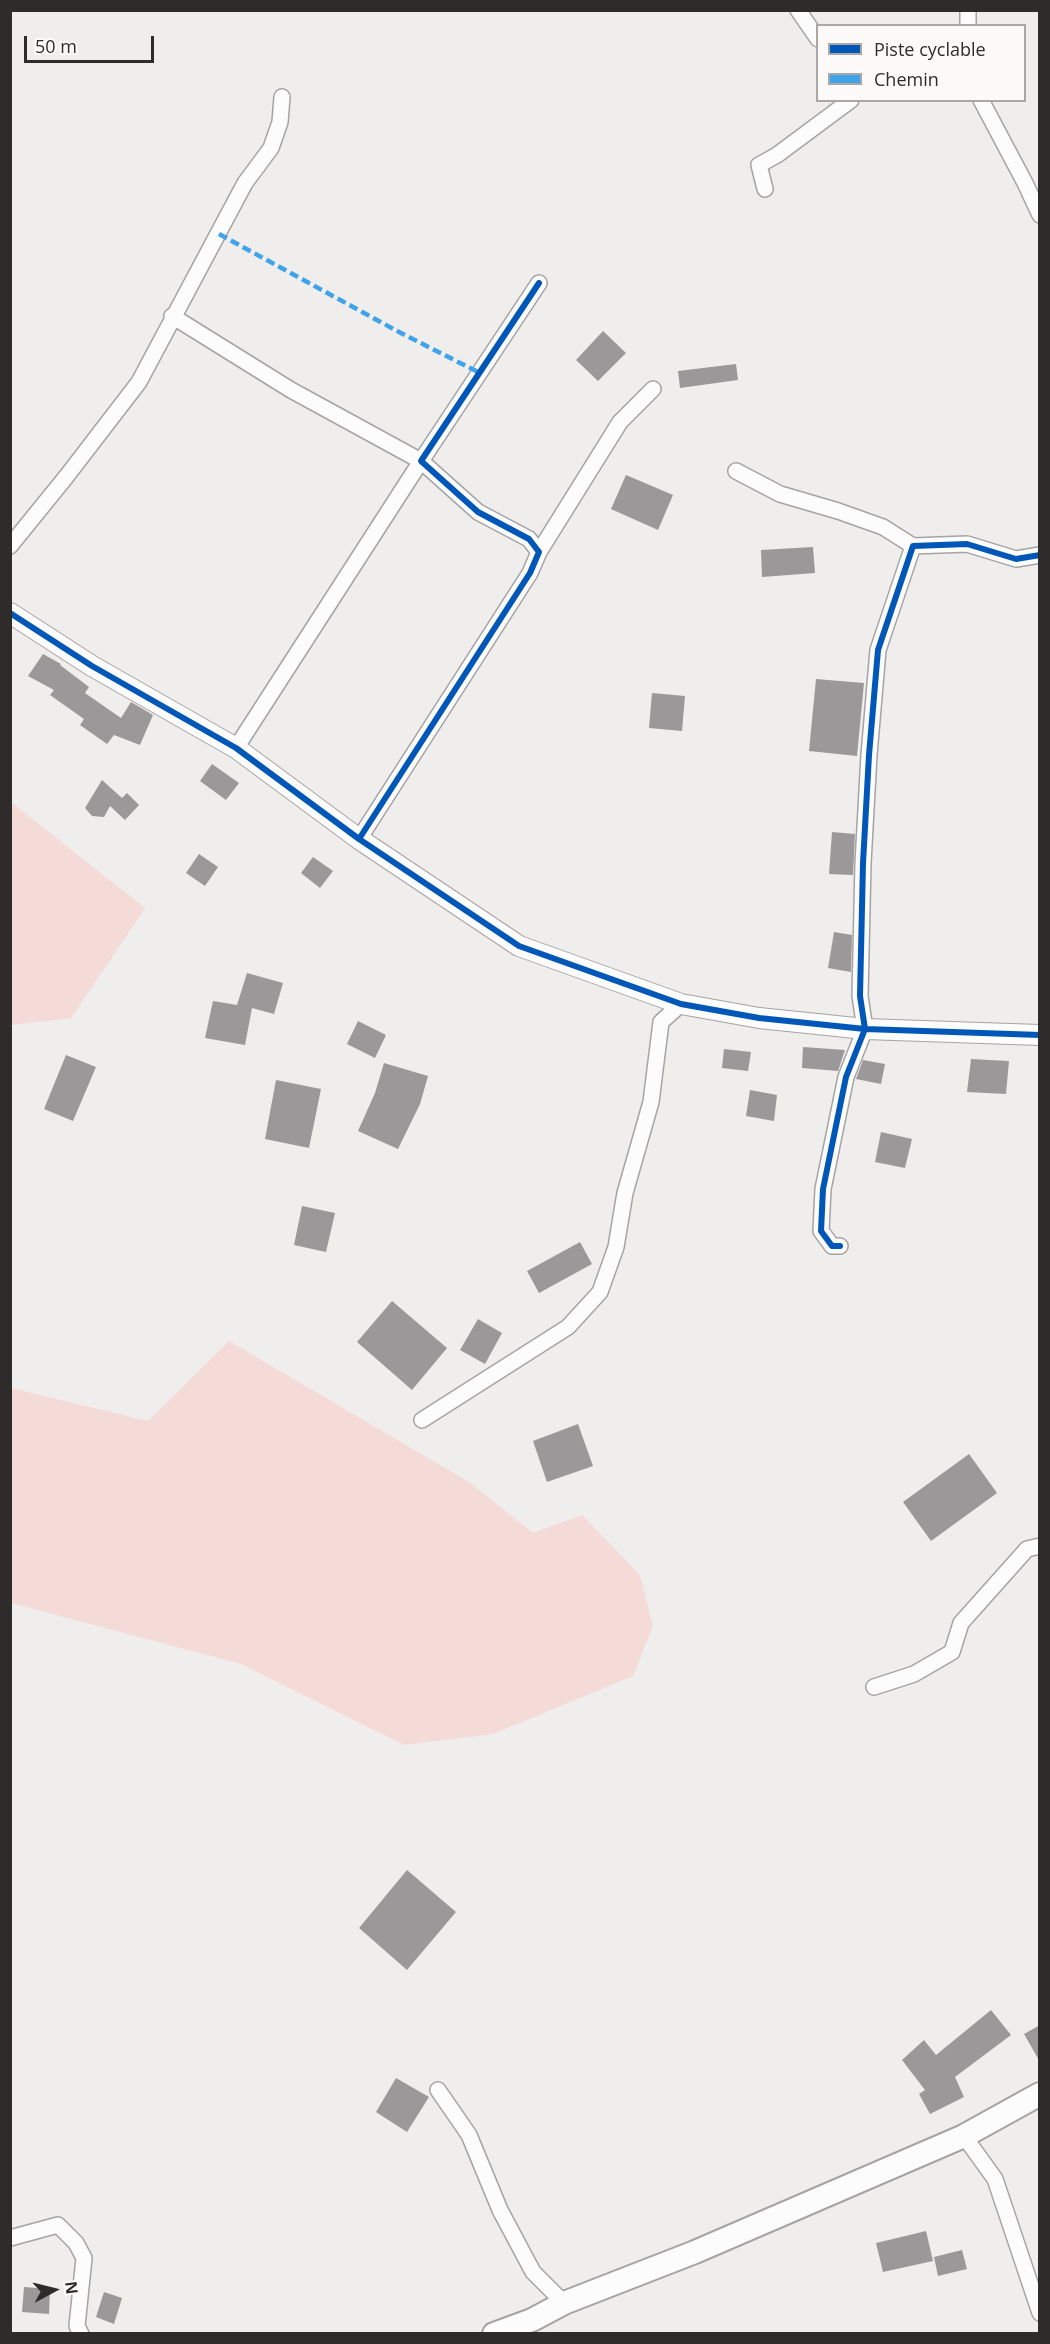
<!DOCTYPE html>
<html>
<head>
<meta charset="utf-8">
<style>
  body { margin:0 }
  #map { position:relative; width:1050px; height:2344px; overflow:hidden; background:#f0eded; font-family:"Open Sans",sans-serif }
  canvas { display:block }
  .frame { position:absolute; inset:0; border:12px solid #2d2c2b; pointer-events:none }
  .legend { position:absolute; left:816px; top:24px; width:210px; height:78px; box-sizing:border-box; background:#fefaf9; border:2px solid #aaa8a7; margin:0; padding:8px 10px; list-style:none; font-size:18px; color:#2d2c2b }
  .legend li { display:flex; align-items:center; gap:12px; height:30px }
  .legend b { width:30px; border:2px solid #aaa8a7 }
  .north { position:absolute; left:24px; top:2260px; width:60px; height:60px; -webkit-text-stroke:4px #fefaf9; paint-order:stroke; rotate:83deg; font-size:16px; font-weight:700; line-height:24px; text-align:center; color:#2d2c2b }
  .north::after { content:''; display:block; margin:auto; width:21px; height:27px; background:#2d2c2b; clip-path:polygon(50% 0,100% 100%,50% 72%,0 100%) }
  .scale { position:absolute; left:24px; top:36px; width:130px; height:27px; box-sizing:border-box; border:3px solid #2d2c2b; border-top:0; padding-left:8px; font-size:18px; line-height:21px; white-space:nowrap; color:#2d2c2b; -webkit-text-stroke:4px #fefaf9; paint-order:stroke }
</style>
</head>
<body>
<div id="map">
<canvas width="1050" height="2344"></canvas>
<div class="frame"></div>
<ul class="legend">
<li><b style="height:8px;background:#0057b8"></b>Piste cyclable</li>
<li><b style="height:8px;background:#3ea3eb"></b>Chemin</li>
</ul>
<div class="north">N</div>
<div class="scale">50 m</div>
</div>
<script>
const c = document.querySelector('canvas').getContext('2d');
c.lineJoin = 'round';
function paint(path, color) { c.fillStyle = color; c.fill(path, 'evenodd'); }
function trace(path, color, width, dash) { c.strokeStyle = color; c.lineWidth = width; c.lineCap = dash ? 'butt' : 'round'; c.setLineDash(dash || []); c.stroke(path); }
const green = new Path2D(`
  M11,802l134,106 -74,110 -60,7z
  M229,1341l240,141 64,51 49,-18 58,60 13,51 -20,50 -140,58 -89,11 -163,-81 -230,-61v-215l137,33z`);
const building = new Path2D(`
  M603,331l23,22 -28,28 -22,-21z
  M736,364l2,16 -58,8 -2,-17z
  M626,475l47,20 -15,35 -47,-21z
  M813,547l2,26 -53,4 -1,-27z
  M43,654l18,10 -1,1 29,22 -4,6 36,25 10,-16 22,13 -13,30 -26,-10 -7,9 -27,-19 4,-6 -34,-24 4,-5 -26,-14z
  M816,679l48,4 -7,73 -48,-5z
  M652,693l33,3 -3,35 -33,-3z
  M212,764l27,19 -13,17 -26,-19z
  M102,780l20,18 5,-5 12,12 -14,15 -15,-14 -6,11 -12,-1 -7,-8z
  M832,832l23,2 -2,41 -24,-1z
  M199,854l19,13 -13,19 -19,-13z
  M313,857l20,14 -13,17 -19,-15z
  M834,932l18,3 -1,37 -23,-4z
  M247,973l36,10 -9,31 -22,-6 -7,37 -40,-7 8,-37 24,4z
  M358,1021l28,14 -11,23 -28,-14z
  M803,1047l42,3 -7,21 -36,-3z
  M724,1049l27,3 -3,19 -26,-3z
  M66,1055l30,12 -23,54 -29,-12z
  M971,1059l38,2 -3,33 -39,-2z
  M863,1060l22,4 -4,20 -25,-5z
  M384,1063l44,13 -8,28 -22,45 -40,-18 17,-38z
  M276,1080l45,9 -12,59 -44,-9z
  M750,1090l27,5 -3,26 -28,-5z
  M881,1132l31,7 -7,29 -30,-6z
  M302,1206l33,7 -9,39 -32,-7z
  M580,1242l12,22 -53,29 -12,-22z
  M392,1301l55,47 -35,42 -55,-48z
  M478,1319l24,14 -17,31 -25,-14z
  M578,1424l15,42 -46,16 -14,-41z
  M969,1454l28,39 -66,48 -28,-39z
  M407,1870l49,42 -49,58 -48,-42z
  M991,2010l20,25 -56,42 9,20 -34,17 -11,-20 6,-4 -23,-30 22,-20 12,15z
  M1040,2025v37l-16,-28z
  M396,2078l33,19 -22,35 -31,-20z
  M926,2231l7,30 -50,11 -7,-29z
  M962,2250l5,19 -29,7 -4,-19z
  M24,2287l26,2 -1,25 -27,-2z
  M104,2292l18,6 -8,26 -18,-7z`);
const minor = new Path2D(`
  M798,10l20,29
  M968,26v-16
  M981,100l44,83 15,32
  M765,189l-6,-24 18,-10 74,-55
  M172,316l119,74 130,71 -185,287
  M736,471l44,23 58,17 45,16 30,19
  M10,546l56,-69 73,-95 106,-199 26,-35 9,-26 2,-25
  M539,552l81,-130 33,-33
  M359,839l171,-266 9,-21 -10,-13 -51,-27 -57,-51 118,-178
  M840,1246h-8l-11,-15 2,-42 23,-112 19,-48 -5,-33 3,-133 6,-108 9,-105 35,-104 54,-2 49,15 24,-4
  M422,1420l146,-93 32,-35 16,-45 9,-54 26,-91 10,-80 20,-18
  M874,1687l40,-13 38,-22 9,-29 66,-74 13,-3
  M438,2090l31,45 31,75 33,62 31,31
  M964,2136l31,43 45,134
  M10,2238l48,-13 18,18 8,15 -7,68 4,8`);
const tertiary = new Path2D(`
  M10,613l82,53 144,82 123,91 160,107 162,58 78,14 106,11 175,6`);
const secondary = new Path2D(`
  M494,2334l38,-14 32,-17 131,-51 269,-116 76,-42`);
const quiet = new Path2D(`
  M219,234l180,98 79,40`);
const cycleway = new Path2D(`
  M10,613l82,53 144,82 123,91 160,107 162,58 78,14 106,11 175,6
  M359,839l171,-266 9,-21 -10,-13 -51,-27 -57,-51 118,-178
  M840,1246h-8l-11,-15 2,-42 23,-112 19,-48 -5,-33 3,-133 6,-108 9,-105 35,-104 54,-2 49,15 24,-4`);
paint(green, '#f4dbd8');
paint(building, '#9a9898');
trace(minor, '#a5a3a3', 18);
trace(tertiary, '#a5a3a3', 22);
trace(secondary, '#a5a3a3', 26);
trace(minor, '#fdfcfc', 15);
trace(tertiary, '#fdfcfc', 20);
trace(secondary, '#fdfcfc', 22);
trace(quiet, '#3ea3eb', 4.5, [9, 4.5]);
trace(cycleway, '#0057b8', 6);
</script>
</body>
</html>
